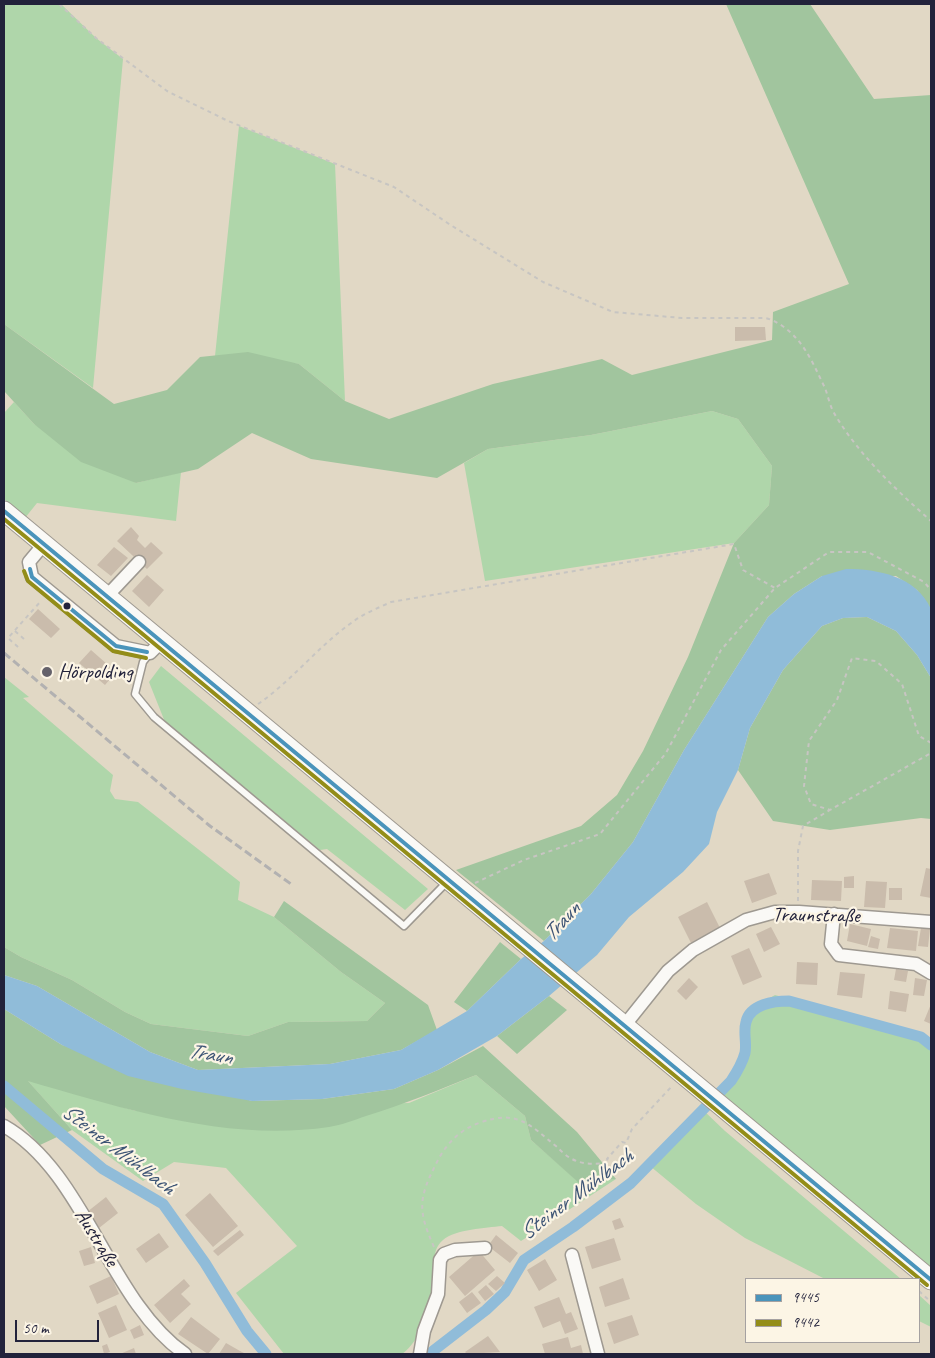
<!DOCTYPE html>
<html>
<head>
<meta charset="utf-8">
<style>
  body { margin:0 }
  #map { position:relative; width:935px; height:1358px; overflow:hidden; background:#e1d8c5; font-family:Caveat,sans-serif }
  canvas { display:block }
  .frame { position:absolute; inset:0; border:5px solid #22223b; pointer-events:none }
  .legend { position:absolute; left:745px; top:1278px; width:175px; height:65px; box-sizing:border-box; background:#fcf5e5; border:1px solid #a5a1a1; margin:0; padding:6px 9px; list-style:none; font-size:15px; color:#22223b }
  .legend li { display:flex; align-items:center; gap:10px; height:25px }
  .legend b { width:25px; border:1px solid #a5a1a1 }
  .scale { position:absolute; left:15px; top:1320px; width:84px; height:22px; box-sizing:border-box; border:2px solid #22223b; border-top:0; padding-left:6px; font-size:15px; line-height:18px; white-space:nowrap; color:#22223b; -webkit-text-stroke:4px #fcf5e5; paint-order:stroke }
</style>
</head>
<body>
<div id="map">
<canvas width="935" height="1358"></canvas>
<div class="frame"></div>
<ul class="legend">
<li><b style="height:6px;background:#4a94bb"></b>9445</li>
<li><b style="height:6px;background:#938d18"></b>9442</li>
</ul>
<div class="scale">50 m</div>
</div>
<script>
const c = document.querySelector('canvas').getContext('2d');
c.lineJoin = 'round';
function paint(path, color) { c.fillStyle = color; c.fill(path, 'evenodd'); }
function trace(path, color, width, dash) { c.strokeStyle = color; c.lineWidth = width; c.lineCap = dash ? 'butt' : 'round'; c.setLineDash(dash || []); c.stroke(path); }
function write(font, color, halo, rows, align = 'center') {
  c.font = font + ' Caveat,sans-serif'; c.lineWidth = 4.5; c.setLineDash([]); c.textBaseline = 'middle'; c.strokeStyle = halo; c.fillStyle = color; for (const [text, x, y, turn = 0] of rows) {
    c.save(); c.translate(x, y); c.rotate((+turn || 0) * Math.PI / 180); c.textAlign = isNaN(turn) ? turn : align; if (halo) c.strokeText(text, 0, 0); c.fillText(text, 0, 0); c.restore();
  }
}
const green = new Path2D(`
  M4,4h57l35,34 27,21 -30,329 -89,-64z
  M239,126l96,38 10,237 -46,-37 -84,-8z
  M14,402l20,22 102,59 45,-11 -5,49 -139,-18 -12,15 -21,-19v-86z
  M712,411l26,8 34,47 -3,39 -35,38 -249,38 -21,-118 24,-14 103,-14z
  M161,666l267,223 -23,21 -78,-61 -7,1 -155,-128 -16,-40z
  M4,677l25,20 -6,1 90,77 -3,16 5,8 23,3 102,80 -2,18 36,17 67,55 44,31 -18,18 -79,1 -40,14 -97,-12 -26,-12 -53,-32 -51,-23 -17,-10z
  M775,995l149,41 7,9v223l-76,-61 -137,-117 9,-10 14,-23 1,-31 7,-16z
  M476,1075l49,41 6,24 48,42 37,-3 -95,62 -19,-15c-16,2 -46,3 -59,14 -14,12 -6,28 -8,43 -3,24 -14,57 -33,71h-118l-48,-61 61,-47 -71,-78 -52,-6 -31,19 -71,-51 -45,-50 109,31 273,-8z
  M702,1109l23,22 176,148h-76l-80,-41 -49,-34 -46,-38z
  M919,1295l12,11v21l-12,-6z`);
const forest = new Path2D(`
  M726,4h84l64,95 57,-4v515l-14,-20 -21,-14h-74l-28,18 -26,23 -84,133 -51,92 -42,52 -47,47 -88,-71 125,-44 36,-31 26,-44 45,-94 46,-114 35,-38 3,-39 -34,-47 -26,-8 -121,24 -103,14 -51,29 -126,-19 -59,-26 -54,36 -62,14 -55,-21 -47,-38 -30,-33v-67l110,80 53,-14 33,-33 48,-5 51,12 46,37 44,18 104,-35 109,-25 30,16 140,-35 1,-28 76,-28z
  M867,617l29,14 21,24 14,23v141l-10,-1 -91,12 -57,-9 -35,-51 12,-42 33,-58 39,-44 21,-8z
  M284,901l144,104 9,25 -36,20 -71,14 -132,6 -48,-18 -113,-66 -33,-11v-28l17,10 51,23 53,32 26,12 97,12 40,-14 79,-1 18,-18 -44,-31 -67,-55z
  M500,942l21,17 -54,52 -13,-9z
  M549,996l18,14 -50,44 -20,-18z
  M4,1009l58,36 190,56 70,-2 72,-10 44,-19 45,-24 94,86 39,47 -37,4 -48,-43 -6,-24 -49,-41c-37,15 -72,29 -110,41 -12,4 -24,9 -37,11 -102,15 -204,-18 -301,-46l44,49 -32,15 -36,-39z`);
const water = new Path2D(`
  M846,569c32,0 70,7 85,40 4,10 0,55 0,69l-14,-23 -21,-24 -29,-14 -24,1 -21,8 -39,44 -33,58 -12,42 -21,42 -8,32 -26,28 -54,45 -32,38 -48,41 -52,40 -59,34 -44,19 -72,10 -70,2 -70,-12 -54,-13 -66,-31 -58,-36v-34l33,11 113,66 48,18 132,-6 71,-14 66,-39 54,-52 23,-18 47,-47 42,-52 51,-92 84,-133 26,-23 28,-18z`);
const canal = new Path2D(`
  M4,1086l99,83 60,35 42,59 42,68 19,23
  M429,1354l57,-44 19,-18 19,-32 49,-33 58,-44 100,-102c6,-9 11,-17 14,-28 2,-10 -2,-21 1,-31 4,-18 28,-21 43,-21l132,36 10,8`);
const building = new Path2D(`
  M735,327h30l1,13 -31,1z
  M131,527l8,9 -2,4 8,8 6,-6 12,11 -16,16 -30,-28z
  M114,547l14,11 -17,18 -14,-11z
  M147,575l17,15 -15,17 -17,-16z
  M38,609l22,20 -9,9 -22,-19z
  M91,650l25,22 -11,13 -26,-22z
  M926,868l5,1v29l-11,-2z
  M769,873l8,21 -25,9 -8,-22z
  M854,876v12h-10v-11z
  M812,880l30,1 -1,20 -30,-1z
  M866,881l21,1 -2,26 -21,-1z
  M889,888h13v12h-13z
  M707,902l13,26 -29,15 -13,-26z
  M850,924l21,5 -4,17 -20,-5z
  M771,927l9,17 -16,8 -8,-18z
  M890,928l28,3 -2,20 -29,-3z
  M921,928l9,1 -2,18 -10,-1z
  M871,936l9,3 -2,10 -10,-2z
  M749,948l13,29 -19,8 -12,-29z
  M797,962l21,1 -1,22 -21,-1z
  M896,969l12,2 -2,11 -12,-2z
  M840,972l25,2 -3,24 -25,-3z
  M689,978l9,9 -12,13 -9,-9z
  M915,978l12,2 -3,16 -11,-1z
  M890,991l19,3 -3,18 -18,-3z
  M931,1004v20l-7,-3z
  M210,1193l28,33 -25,21 -28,-32z
  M106,1197l12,16 -19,15 -12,-16z
  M620,1218l4,9 -9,3 -3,-9z
  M240,1230l4,5 -26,21 -5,-5z
  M159,1233l10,14 -23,16 -10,-14z
  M496,1235l22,18 -8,10 -22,-17z
  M614,1238l7,22 -29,9 -7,-22z
  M91,1247l4,16 -11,3 -5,-15z
  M479,1251l16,19 -30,26 -16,-19z
  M545,1259l12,21 -18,11 -12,-21z
  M111,1276l8,18 -22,10 -8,-18z
  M497,1276l8,7 -9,8 -8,-7z
  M623,1278l7,21 -25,8 -6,-20z
  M184,1279l6,7 -9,8 10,10 -21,19 -16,-18z
  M486,1285l8,9 -9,7 -7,-9z
  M472,1292l9,11 -14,10 -8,-11z
  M559,1297l7,17 5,-2 7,17 -13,5 -5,-13 -17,7 -9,-21z
  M116,1305l11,25 -18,8 -11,-25z
  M632,1315l7,20 -25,9 -7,-21z
  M191,1317l29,22 -12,15 -30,-20z
  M140,1325l4,10 -10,4 -4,-9z
  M488,1336l12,16 -33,2 -2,-2z
  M568,1337l3,11 10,-3 2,9h-38l-3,-10z
  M226,1343l14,8 6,3h-27z
  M107,1344l3,8 -6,2 -2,-8z
  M134,1348l2,6h-16z`);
const path = new Path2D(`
  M59,4l37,34 71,53 61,30 166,66 55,37 94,58 70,30 69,6h83c11,2 24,12 31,20 13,14 21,34 29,50 3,8 5,18 9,25 24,41 62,77 97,108
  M15,631l9,8
  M18,647l-10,-9 33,-37
  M258,704c35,-24 61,-59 96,-83 11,-8 24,-13 37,-19l343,-58 9,26 32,18
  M931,743l-12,-7 -17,-52 -26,-23 -24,-3 -15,42 -28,41 -5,45 7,18 19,6 101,-57
  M475,883l49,-23 76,-26 66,-81 55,-103 54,-62 54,-36h39l56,30 7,8
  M798,901v-50l5,-25 27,-16
  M434,1247c-16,-36 -16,-48 2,-83 9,-19 23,-34 43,-41 38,-14 50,1 78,24 4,4 9,9 15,12 11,6 24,5 37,4l-2,-4 15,-17 4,1 6,-14 41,-44
  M919,1291l12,11`);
const lane = new Path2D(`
  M150,653l-7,9 -8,32 19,23 250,209 43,-44`);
const street = new Path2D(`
  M44,544l-15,18 3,15 84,69 34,7 11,-11
  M107,596l32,-34
  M834,914l-3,30 8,11 77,9 15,9
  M624,1026l44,-55 25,-21 53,-30 29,-8h24l132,10
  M4,1126c81,46 105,175 181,228
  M572,1255l26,99
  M420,1354l4,-23 14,-37 2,-34 4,-6 11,-4 30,-2`);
const primary = new Path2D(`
  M4,511l927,769`);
const rail = new Path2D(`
  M4,653l206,173 81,58`);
const bus1 = new Path2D(`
  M4,511l927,769
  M30,569l2,8 84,69 31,6`);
const bus2 = new Path2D(`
  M4,519l923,766
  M24,571l4,10 85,70 33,7`);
const markers = [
  [67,606,4.5,"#22223b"],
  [47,672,6,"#65626b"]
];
const poiNames = [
  ["Hörpolding",58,672]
];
const streetNames = [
  ["Traunstraße",816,916,1],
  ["Austraße",96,1238,58]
];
const waterNames = [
  ["Traun",562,922,-48],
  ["Traun",210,1055,9],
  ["Steiner Mühlbach",118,1150,37],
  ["Steiner Mühlbach",577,1195,-37]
];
paint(green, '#afd6aa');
paint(forest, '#a1c59e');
paint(water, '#90bcd9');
trace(canal, '#90bcd9', 11);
paint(building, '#cabcac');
trace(lane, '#9e9991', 9);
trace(street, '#9e9991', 15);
trace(primary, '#9e9991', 21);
trace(path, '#c7c5c2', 2, [4, 4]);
trace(lane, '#faf9f6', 6);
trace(street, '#faf9f6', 12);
trace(primary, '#faf9f6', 19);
trace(rail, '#b2b1b1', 3, [8, 4]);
trace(bus1, '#4a94bb', 4);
trace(bus2, '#938d18', 4);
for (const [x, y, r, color] of markers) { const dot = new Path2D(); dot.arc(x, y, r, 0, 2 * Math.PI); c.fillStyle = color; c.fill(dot); trace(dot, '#fcf5e5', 2); }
write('21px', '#22223b', '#fcf5e5', poiNames, 'left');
write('21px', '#22223b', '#fcf5e5', streetNames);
write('italic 22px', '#3d5475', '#fcf5e5', waterNames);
</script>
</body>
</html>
